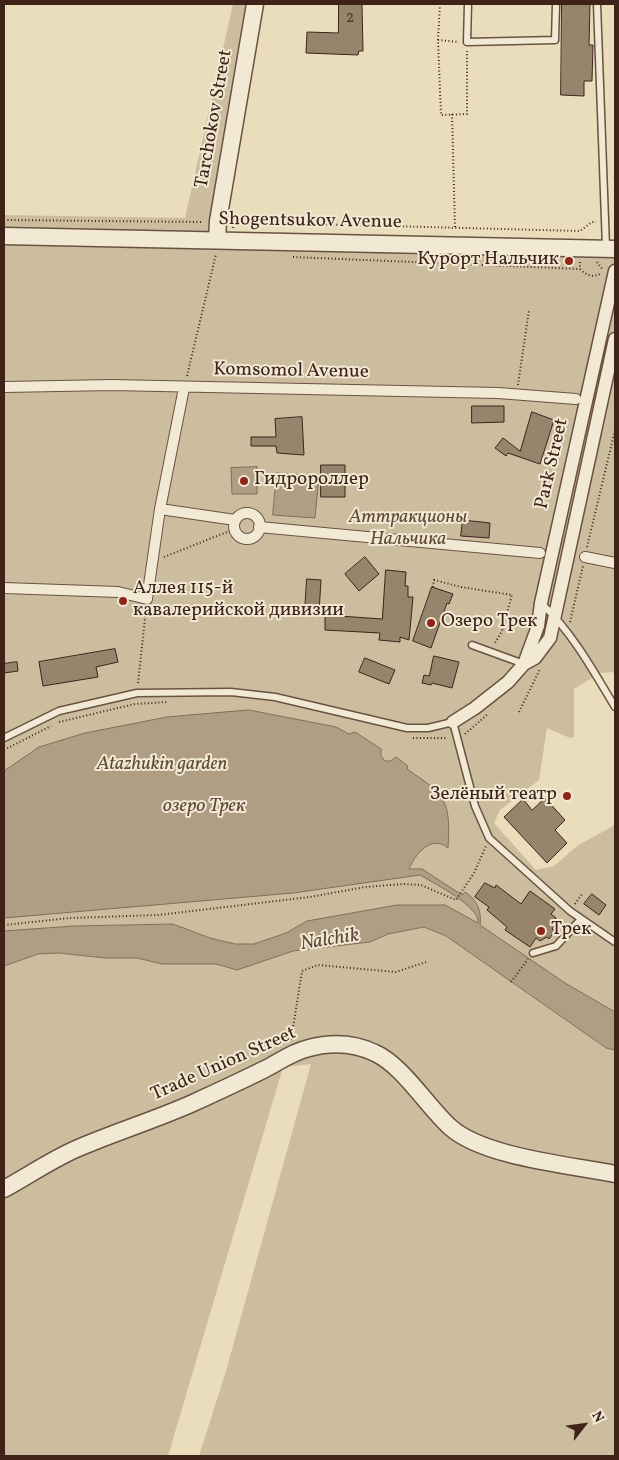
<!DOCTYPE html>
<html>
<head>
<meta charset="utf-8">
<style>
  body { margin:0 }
  #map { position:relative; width:619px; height:1460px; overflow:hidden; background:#e9ddbb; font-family:Vollkorn,serif }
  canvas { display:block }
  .frame { position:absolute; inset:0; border:5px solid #3f2319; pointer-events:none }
  .north { position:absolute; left:559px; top:1400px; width:50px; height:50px; -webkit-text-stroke:4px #f1e9d3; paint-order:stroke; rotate:60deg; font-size:14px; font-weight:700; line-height:20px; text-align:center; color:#3f2319 }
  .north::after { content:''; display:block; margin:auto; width:18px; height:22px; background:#3f2319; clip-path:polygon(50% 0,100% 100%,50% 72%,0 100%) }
</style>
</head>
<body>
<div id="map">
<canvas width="619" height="1460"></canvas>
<div class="frame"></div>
<div class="north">N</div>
</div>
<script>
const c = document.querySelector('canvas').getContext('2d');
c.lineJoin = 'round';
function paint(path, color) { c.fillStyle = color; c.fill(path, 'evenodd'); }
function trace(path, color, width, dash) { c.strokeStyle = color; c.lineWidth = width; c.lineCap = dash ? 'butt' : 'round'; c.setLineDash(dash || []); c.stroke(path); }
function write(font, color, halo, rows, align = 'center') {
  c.font = font + ' Vollkorn,serif'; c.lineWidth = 4; c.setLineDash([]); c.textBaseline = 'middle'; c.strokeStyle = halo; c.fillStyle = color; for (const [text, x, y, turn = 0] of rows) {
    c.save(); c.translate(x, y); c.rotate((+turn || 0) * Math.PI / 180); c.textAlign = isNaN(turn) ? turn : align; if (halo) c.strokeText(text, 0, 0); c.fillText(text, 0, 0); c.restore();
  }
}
const green = new Path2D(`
  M233,4h22l-38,236 398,9v423l-15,1 -26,16v48l-4,1 -23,-10 -8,52 -39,30 -6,13 42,47 18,-4 23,-20 38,-21v187l-50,-28 -95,-66 -51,-12 -22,-1 -90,16 -21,12 -32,11h-19l-25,-6 -37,-14 -99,2 -70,5v-716l181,3z
  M424,927l22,9 159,112 10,2v406h-416l27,-85 85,-307 -28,3 -115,389h-164v-490l34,-12 21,-1 46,5h32l25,6h54l21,6 56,-19 77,-9 18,-8z`);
const water = new Path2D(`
  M257,467v27h-25l-1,-26z
  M277,473l42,3 -4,42 -42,-3z
  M249,710l87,17 13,7 6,-2 26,17v7l4,5h6l5,-4 12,9 -1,3c38,26 44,30 41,79 -16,-14 -33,6 -39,21h13l40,26 3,-3c11,7 17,18 15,33l85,58 50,29v38l-9,-2 -160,-112 -22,-9 -36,7 -18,8 -77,9 -56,19 -21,-6h-54l-25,-6h-32l-46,-5 -21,1 -34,12v-35l70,-5 99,-2 37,14 25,6h19l32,-11 21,-12 90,-16h48l33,18c3,-16 -43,-39 -58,-48l-127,18 -289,25v-147l35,-24 46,-14 82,-16z`);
const building = new Path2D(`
  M339,4h23l1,47h-4l-1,4 -52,-2 1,-21 31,1z
  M562,4h28l-1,41h4l-1,36h-8v15l-23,-1z
  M472,406h32v16l-32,1z
  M532,412l22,8 -14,44 -32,-11 -2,3 -11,-8 8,-10 17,13z
  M302,417l2,38 -27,-2 -1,-7h-25v-9h25l-1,-18z
  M321,465h24v32h-24z
  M463,520l27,3 -1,15 -28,-2z
  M365,557l14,17 -20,17 -14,-17z
  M386,570l20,2 -1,14h3v11h5l-4,43 -9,-3v5l-21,-2 1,-7 -55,-3v-15l57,4z
  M307,579l14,1 -2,32 -14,-1z
  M432,587l21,7 -4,10 -2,-1 -16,45 -18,-7z
  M115,649l3,13 -22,5 2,10 -55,9 -4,-24z
  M434,656l25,6 -7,26 -20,-5 -1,2 -9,-2 2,-8 5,1z
  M365,658l30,12 -6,14 -30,-12z
  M17,662l1,9 -14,2v-9z
  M545,798l20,22 -10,10 12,13 -20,20 -43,-46 19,-18 9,11z
  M485,883l10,5 1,-3 25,19 9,-13 25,18 -4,5 5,4 -4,6 2,2 -2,3 3,2 -6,8 -2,-2 -7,4 -4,-3 -6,9 -25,-17 2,-3 -20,-17 2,-3 -14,-10z
  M592,894l14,11 -7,10 -15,-11z`);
const path = new Path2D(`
  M440,4l-2,36 3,75 26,-1v-63
  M438,40l21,2
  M452,114l3,113
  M4,220l198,2
  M233,228l1,-6 346,9 12,-9h4
  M293,257l287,12
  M580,262v7c7,7 13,9 22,4
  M597,262l6,8
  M187,376l29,-122
  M518,385l11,-75
  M587,547l28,-117
  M164,557l68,-27
  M433,587l1,-7 27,7 51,8 -10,36 -7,12
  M570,622l13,-56
  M138,683l8,-74
  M519,712l21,-43
  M59,722l76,-18 33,-2
  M465,734l23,-20
  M413,738h35
  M4,750l47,-24
  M575,904l7,-10
  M4,925l66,-7 88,-3 152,-18 55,-10 39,-3 17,1 35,15 18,-27 12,-27
  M511,982l17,-23
  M291,1040l11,-69 16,-6 78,7 30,-10`);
const service = new Path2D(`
  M468,4l-1,38 88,-2 1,-36
  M597,4l9,243
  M542,604c30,28 52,68 73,103
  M472,645l52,19
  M4,738l55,-27 78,-18 94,-1 44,5 132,31h21l25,-6 22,84 14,32 81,73 45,31
  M533,953l23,-7 25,-27`);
const pedestrian = new Path2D(`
  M4,387l108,-2 386,8 78,6
  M160,509l75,11
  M234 526a13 13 0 1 1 26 0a13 13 0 1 1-26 0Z
  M259,527l281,26
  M585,557l30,6
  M4,588l114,4 29,7 13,-90 24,-121`);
const minor = new Path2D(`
  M524,664l14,-38 3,-23 74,-332
  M453,722l22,-14 33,-26 16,-18 11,-6 15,-20 65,-299`);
const tertiary = new Path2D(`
  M4,236l611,13
  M217,240l1,-19 37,-217
  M4,1189c24,-13 47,-29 72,-40 39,-17 79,-29 117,-46 24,-11 48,-22 72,-34 14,-7 27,-17 44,-21 23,-6 45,-5 66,5 27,12 52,53 75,74 33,30 120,38 165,47`);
const markers = [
  [569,261,5,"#8f2418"],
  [244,481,5,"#8f2418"],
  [123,601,5,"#8f2418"],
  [431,623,5,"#8f2418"],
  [567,796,5,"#8f2418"],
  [541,931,5,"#8f2418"]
];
const numberNames = [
  ["2",350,19]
];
const streetNames = [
  ["Tarchokov Street",215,119,-80],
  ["Shogentsukov Avenue",310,222,1],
  ["Komsomol Avenue",291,372,1],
  ["Park Street",553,464,-77],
  ["Trade Union Street",224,1065,-24]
];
const poiNames = [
  ["Курорт Нальчик",559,261,"right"],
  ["Гидророллер",254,481],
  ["Аллея 115-й",133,590],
  ["кавалерийской дивизии",133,612],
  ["Озеро Трек",441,623],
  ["Зелёный театр",557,796,"right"],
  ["Трек",551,931]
];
const parkNames = [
  ["Аттракционы",408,519],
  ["Нальчика",408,541],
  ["Atazhukin garden",162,766]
];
const waterNames = [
  ["озеро Трек",204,807],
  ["Nalchik",330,941,-9]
];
paint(green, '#ccbd9f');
paint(water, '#af9e84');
trace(water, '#826d59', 1);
paint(building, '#97846d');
trace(building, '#3f2319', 1);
trace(service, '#6a5242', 9);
trace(pedestrian, '#6a5242', 12);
trace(minor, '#6a5242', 15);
trace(tertiary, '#6a5242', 19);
trace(path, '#3f2319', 2, [1, 2.5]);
trace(service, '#f1e9d3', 6);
trace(pedestrian, '#f1e9d3', 10);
trace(minor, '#f1e9d3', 12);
trace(tertiary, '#f1e9d3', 16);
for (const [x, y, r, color] of markers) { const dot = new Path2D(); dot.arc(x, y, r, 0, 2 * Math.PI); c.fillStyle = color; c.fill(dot); trace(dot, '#f1e9d3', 2); }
write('16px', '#553b2e', null, numberNames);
write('19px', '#3f2319', '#f1e9d3', streetNames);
write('19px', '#3f2319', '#f1e9d3', poiNames, 'left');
write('italic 19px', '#624a3a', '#f1e9d3', parkNames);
write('italic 20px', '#614839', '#f1e9d3', waterNames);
</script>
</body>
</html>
